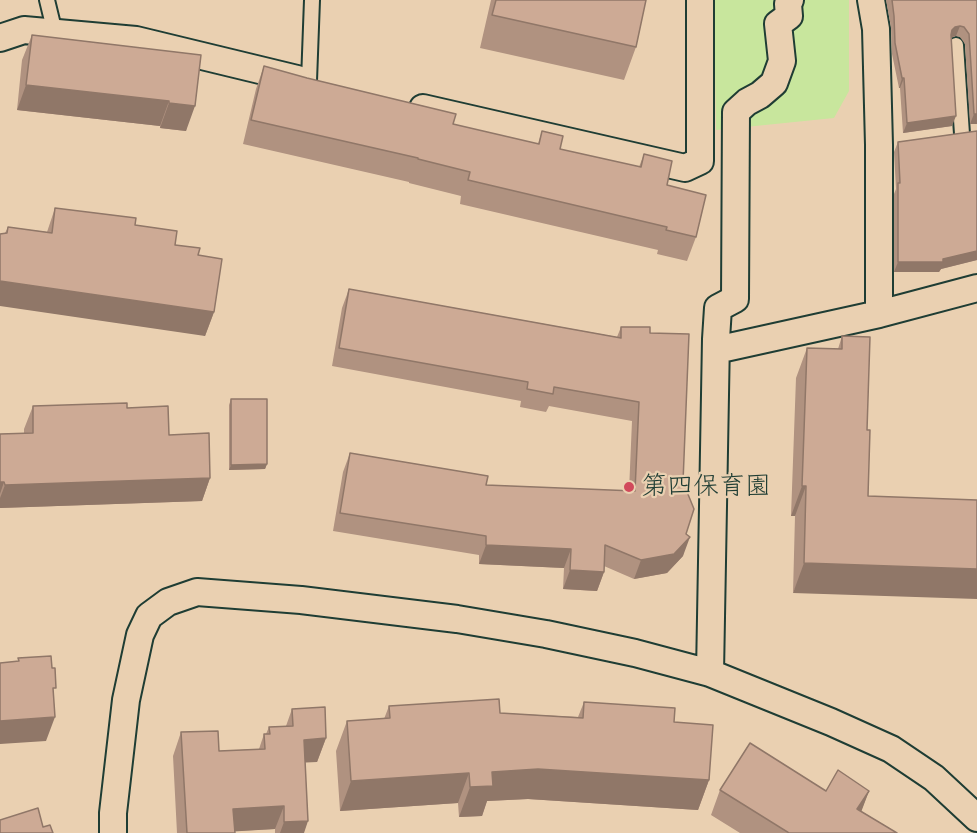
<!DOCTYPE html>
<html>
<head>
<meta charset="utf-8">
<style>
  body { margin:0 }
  canvas { display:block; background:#ead0b1 }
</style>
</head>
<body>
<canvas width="977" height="833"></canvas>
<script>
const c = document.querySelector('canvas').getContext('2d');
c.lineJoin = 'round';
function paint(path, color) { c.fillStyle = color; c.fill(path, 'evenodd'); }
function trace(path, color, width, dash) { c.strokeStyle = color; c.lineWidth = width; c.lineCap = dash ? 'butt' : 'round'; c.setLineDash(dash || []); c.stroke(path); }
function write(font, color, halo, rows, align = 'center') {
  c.font = font + ' Caveat,"Klee One",sans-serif'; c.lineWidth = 4.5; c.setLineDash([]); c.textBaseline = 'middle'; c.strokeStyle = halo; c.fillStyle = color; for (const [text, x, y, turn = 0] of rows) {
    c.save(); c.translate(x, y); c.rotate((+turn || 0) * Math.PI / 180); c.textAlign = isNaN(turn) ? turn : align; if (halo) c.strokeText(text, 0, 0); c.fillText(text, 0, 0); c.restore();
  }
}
const green = new Path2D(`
  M714,0h135v91l-15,27 -118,12z`);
const lane = new Path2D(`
  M47,0l8,33
  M956,45l6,89
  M309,81l3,-81`);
const street = new Path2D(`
  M871,0l5,29 3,116v169l98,-26
  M0,38l24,-8 112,10 161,39
  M423,108l262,60 15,-7v-161
  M716,350l163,-36
  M710,673l6,-334 2,-31 17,-9 1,-187 11,-10 13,-7 14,-12 8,-22 -4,-37 11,-8 -1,-12 2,-4
  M113,833v-20l13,-113 14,-65 9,-19 19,-14 29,-10 104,8 156,19 89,15 89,19 75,20 121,49 60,27 43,29 43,40`);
const wall = new Path2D(`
  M491,0h155l-10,47 -12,33 -144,-32z
  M886,0h91v124h-7l-5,-80 -5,-7 -4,-1 -5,2 1,88 -49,7 -3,-45h-1l-7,-34 -1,-27z
  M32,35l169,20 -15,76 -26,-3v-2l-143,-16 5,-50z
  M264,66l189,58 85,20 4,-13 18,18 79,18 5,-13 23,31 29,52 -9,24 -30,-7 1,-4 -198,-46 1,-8 -52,-13v-1l-166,-38 13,-55z
  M977,131v129l-36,9 -2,3h-45v-78l2,-5 -2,-37 4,-10z
  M55,208l80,17 63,30 16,57 -9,24 -200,-103 3,-6 39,5z
  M349,289l268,48 4,-10 29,6 33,149 3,52 -3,22 -16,17 -33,6 -30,-13v6l-7,19 -34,-2 1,-21 -85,-4v-9l-146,-24 10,-59 7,-19 136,32 143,6 3,-70 -83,-15 -3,6 -26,-5 1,-6 -189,-35 10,-58z
  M842,336l25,94 -74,163 2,-77h-4l5,-138 11,-30 31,1z
  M231,399l36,65 -2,5 -36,1v-65z
  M33,406l136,29 41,43 -8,23 -202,7v-74l24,-1v-4z
  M584,702l90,20 35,58 -11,30 -170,-11 -41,2 -5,15 -23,1 -1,-14 -118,8 -4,-60 11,-30 37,-2 5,-13 111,7 78,4z
  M292,709l34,29 -9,24h-12l-1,71h-29v-4l-40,2v2h-58l-4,-77 8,-24 38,19 40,-2 5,-15h2l3,-7 17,-1z
  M720,790l149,1 -8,20 36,22h-157l-29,-18z`);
const shadedWall = new Path2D(`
  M960,26l-4,10 -4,1 -4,4 4,-11 3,-3z
  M902,78h2l-4,10h-1z
  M26,85l143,16 -9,25 -143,-16z
  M169,103l26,3 -9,25 -26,-3z
  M974,114h3v10h-7z
  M956,116l-4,10 -49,7 4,-10z
  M977,251v9l-36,9 -2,3h-45l4,-10 45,-3z
  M0,281l214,31 -9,24 -205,-30z
  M267,464l-2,5 -36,1 2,-5z
  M210,478l-8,23 -202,7v-10l5,-13z
  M0,482h4l-4,12z
  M802,486h4l-11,30h-4z
  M690,537l-7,19 -16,17 -33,6 7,-19z
  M486,545l85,4 -7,19 -85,-4z
  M804,563l173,6v30l-184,-6z
  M570,570l34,2 -7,19 -34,-2z
  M55,717l-9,24 -46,3v-23z
  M326,738l-9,24 -22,1 9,-23z
  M538,769l171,11 -11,30 -170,-11 -41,2 -5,15 -23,1 11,-30 22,-15z
  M469,773l-11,30 -118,8 11,-30z
  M869,791l-9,24 -3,-6z
  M284,806l-9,23 -50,3 8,-23z
  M308,821l-4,12h-24l4,-11z`);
const building = new Path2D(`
  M496,0h150l-10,47 -144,-32z
  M892,0h85v114h-3l-5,-80 -5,-7 -4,-1 -5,1 -3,3 -1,5 5,81 -49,7 -3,-45h-2l-7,-35 -1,-27z
  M32,35l169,20 -6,51 -26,-3v-2l-143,-16z
  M264,66l43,12 149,36 -3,10 86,20 3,-13 21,5 -3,13 81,18 3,-13 28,7 -5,24 39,10 -10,42 -30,-7 1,-3 -199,-47 2,-8 -52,-13v-1l-167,-38z
  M977,131v120l-34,8v3h-45v-79h2l-2,-41z
  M55,208l81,10 -1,7 42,6 -2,14 25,3 -2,7 24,4 -8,53 -214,-31v-47l7,-1 1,-6 44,6z
  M349,289l272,49v-11h29v6l39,1 -6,148 11,27 -8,25 4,3 -16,17 -33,6 -36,-15 -1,27 -34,-2 1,-21 -85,-4v-9l-146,-23 10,-60 138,23 -2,9 149,6 4,-89 -85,-15 -1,7 -26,-5 1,-7 -189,-34z
  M842,336l28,1 -3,93h3l-2,66 109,4v69l-173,-6 2,-77h-4l5,-138 35,1z
  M231,399h36v65l-36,1z
  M127,403v5l41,-2 1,29 40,-2 1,45 -205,7 -1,-3h-4v-48l33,-1v-27z
  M51,656l1,12h3l1,20h-3l2,29 -55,4v-58l19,-2 -1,-3z
  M499,699l1,14 83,5 1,-16 91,6 -1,14 39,3 -4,55 -171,-11 -46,3 1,14 -23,1 -1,-14 -118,8 -4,-60 43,-3 -1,-12z
  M325,707l1,31 -22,2 4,81 -24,1v-16l-51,3 2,24h-48l-6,-101 37,-1 1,20 46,-2 -1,-15h6l-1,-7 24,-1 -1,-17z
  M750,743l76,48 12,-21 31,21 -12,18 40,24h-108l-69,-43z
  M38,808l5,19 7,-2 3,8h-53v-13z`);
const markers = [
  [629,487,6,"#d1495b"]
];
const poiNames = [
  ["第四保育園",641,487]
];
paint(green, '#c8e69d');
trace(lane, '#1f3d34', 18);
trace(street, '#1f3d34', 30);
trace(lane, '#ead0b1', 14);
trace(street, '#ead0b1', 26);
paint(wall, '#b09280');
paint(shadedWall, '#907768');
paint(building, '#cdaa95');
trace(building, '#907768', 1.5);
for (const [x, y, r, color] of markers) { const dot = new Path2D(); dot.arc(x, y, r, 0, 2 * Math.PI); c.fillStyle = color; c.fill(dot); trace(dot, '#ead0b1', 2); }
write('26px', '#1f3d34', '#ead0b1', poiNames, 'left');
</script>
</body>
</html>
